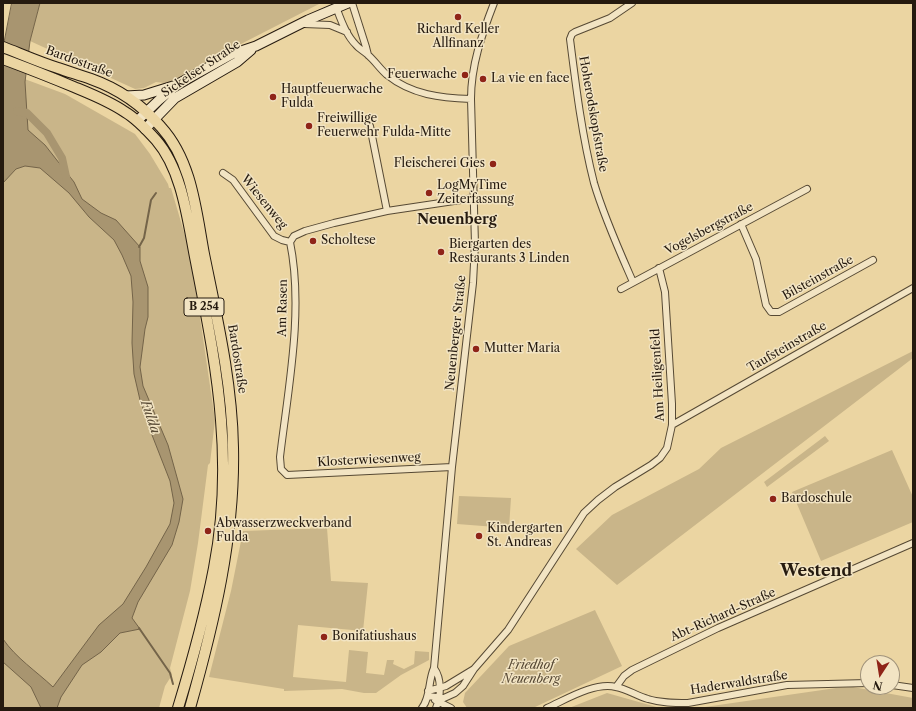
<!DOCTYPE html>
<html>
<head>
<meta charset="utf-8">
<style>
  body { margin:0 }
  #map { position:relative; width:916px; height:711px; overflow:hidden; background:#ebd5a2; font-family:"Libre Caslon Text",serif }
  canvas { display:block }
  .frame { position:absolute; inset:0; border:4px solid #251a0f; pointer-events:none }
  .north { position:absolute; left:860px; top:655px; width:40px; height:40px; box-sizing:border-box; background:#f2e4c3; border:1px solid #a0937b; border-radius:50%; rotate:192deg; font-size:11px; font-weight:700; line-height:16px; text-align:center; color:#251a0f }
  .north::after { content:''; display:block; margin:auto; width:14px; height:18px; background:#8f2418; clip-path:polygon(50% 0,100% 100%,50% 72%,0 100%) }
</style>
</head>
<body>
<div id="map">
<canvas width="916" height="711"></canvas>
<div class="frame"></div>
<div class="north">N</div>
</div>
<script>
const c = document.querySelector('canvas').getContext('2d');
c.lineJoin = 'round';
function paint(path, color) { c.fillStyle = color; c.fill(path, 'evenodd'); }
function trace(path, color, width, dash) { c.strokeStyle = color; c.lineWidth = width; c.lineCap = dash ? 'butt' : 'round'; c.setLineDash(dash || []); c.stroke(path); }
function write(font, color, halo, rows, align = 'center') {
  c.font = font + ' "Libre Caslon Text",serif'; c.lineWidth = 3; c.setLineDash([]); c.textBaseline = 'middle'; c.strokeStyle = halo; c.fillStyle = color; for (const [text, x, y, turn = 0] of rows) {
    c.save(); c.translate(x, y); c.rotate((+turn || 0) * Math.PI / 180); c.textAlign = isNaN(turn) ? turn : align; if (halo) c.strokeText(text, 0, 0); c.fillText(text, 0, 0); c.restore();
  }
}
const green = new Path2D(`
  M40,3h281l-123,63 -21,13 -13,4 -8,-1 -12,6 -9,1 -105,-48z
  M3,71l62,23 70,40 15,20 18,30 1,4h2l20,68 24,164 -5,43 -2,2 -10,78 -8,48 -20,77 2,7 -7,11 -6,22h-156z
  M164,137l3,4 17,33 10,41 25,138 8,59 2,58h-2l-40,-271 -26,-59z
  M913,351v7l-296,227 -41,-36 36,-34 87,-46 22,-21z
  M825,436l4,5 -62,46 -3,-5z
  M892,450l21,47v25l-92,39 -29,-69z
  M459,496l52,2 -2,30 -52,-4z
  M327,528l4,53 37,2 -5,48 -65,-6 -5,52 53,5 3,-32 19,2 -2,21 18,2 3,-15h7l-1,4 11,5 10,-5 1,-13 14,1v8l-28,15 -25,18h-12l-22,-4 -58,2v-2l-75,-12 22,-86 12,-60z
  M595,610l27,56 -89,42h-66l-4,-6 2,-9 44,-47z
  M853,687l60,11v10h-215l138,-20z
  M607,693l53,15h-91z`);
const water = new Path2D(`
  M12,3h28l-10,38 -5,41 3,48 17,15 29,37 8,17 19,14 15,7 24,27v14l8,26v30l-3,12 -5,38 3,19 25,59 15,54 -4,23 -7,23 -34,57 -6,16 8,11 -20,4 -19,19 -19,13 -21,32 -4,11h-16l-10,-21 -28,-25v-23c13,19 33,32 50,48l46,-62 24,-21 23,-37 24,-43 4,-21 -4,-22 -18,-46 -12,-35 -6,-26 -2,-31 1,-41 -2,-26 -9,-21 -8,-15 -25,-23 -20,-24 -29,-25 -15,-2 -9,3 -13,14v-135z`);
const stream = new Path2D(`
  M139,247l5,-9 7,-38 5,-7
  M139,628l31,45 3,11`);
const canal = new Path2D(`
  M17,111l10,2 20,20 15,25 5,23`);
const minor = new Path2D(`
  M352,3l14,44 2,8
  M632,3l-22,15 -35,14 -3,2 -2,5c6,48 12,97 24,144 10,34 25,67 39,99
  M336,7c5,13 10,28 20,38 3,4 8,6 12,10 7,6 12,14 19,20 25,20 54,23 84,24
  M304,24l26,1 17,7
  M370,126l17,85
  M223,173l10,7 41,56 8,4 8,2
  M741,224l15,35 10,46 5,7h8l94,-52
  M621,289l186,-100
  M672,425l241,-137
  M452,467l-165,8 -6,-6 -1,-12c8,-68 24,-147 10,-215l4,-6 11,-5 29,-8 53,-12 87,-13
  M434,668c8,11 7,28 2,40
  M892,685l21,3
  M616,687l8,-11 8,-6 86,-42 195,-85
  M428,691l18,-5 28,-17
  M428,696l16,2 11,-5 8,-7 11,-17 34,-39 76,-117 14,-13 17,-13 36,-22 9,-7 7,-10 5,-23v-21l-7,-112 -6,-24
  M435,700l16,8
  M422,708c9,-12 6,-27 12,-40l18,-201 21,-184 2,-39 -4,-145c0,-34 11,-65 23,-96
  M547,708c20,-9 47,-26 69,-21 11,2 21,9 32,12 13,4 26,4 40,4l99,-18 81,-2`);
const secondary = new Path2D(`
  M126,96l18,-1 29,-9
  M137,121l22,-21 19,-16 54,-30 24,-8 52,-26 40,-17
  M145,129l30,-31 62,-36 14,-12`);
const primary = new Path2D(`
  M3,47c18,7 36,15 55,21 11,4 22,7 33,11 28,10 51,26 70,48 31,34 35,84 43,127 13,64 28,128 29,193 2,89 -19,176 -43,261
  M3,59c24,9 47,18 71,28 17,7 35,14 51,25 12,7 22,18 31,28 27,31 32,83 40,122 10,52 21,105 25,158 4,47 2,101 -7,148 -9,47 -22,94 -36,140`);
const markers = [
  [458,17,4,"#8f2418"],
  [465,75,4,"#8f2418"],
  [483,79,4,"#8f2418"],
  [273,97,4,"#8f2418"],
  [309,126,4,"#8f2418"],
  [493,164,4,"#8f2418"],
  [429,193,4,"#8f2418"],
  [313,241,4,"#8f2418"],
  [441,252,4,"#8f2418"],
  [476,349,4,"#8f2418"],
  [773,499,4,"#8f2418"],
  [208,531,4,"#8f2418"],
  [479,536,4,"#8f2418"],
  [324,637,4,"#8f2418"]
];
const shields = [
  [204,307,40]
];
const shieldNames = [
  ["B 254",204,307]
];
const poiNames = [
  ["Richard Keller",458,30,"center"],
  ["Allfinanz",458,44,"center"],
  ["Feuerwache",457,75,"right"],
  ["La vie en face",491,79],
  ["Hauptfeuerwache",281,90],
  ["Fulda",281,104],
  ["Freiwillige",317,119],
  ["Feuerwehr Fulda-Mitte",317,133],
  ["Fleischerei Gies",485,164,"right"],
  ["LogMyTime",437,186],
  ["Zeiterfassung",437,200],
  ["Scholtese",321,241],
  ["Biergarten des",449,245],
  ["Restaurants 3 Linden",449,259],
  ["Mutter Maria",484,349],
  ["Bardoschule",781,499],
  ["Abwasserzweckverband",216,524],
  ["Fulda",216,538],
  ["Kindergarten",487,529],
  ["St. Andreas",487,543],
  ["Bonifatiushaus",332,637]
];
const streetNames = [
  ["Bardostraße",79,62,20],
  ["Sickelser Straße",201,69,-34],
  ["Hoherodskopfstraße",593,114,80],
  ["Wiesenweg",264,202,51],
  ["Vogelsbergstraße",709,229,-28],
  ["Bilsteinstraße",818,278,-29],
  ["Am Rasen",283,308,-89],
  ["Neuenberger Straße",456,333,-84],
  ["Taufsteinstraße",787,347,-30],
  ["Bardostraße",237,359,81],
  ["Am Heiligenfeld",658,375,-93],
  ["Klosterwiesenweg",369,460,-3],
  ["Abt-Richard-Straße",723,615,-24],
  ["Haderwaldstraße",739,683,-9]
];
const parkNames = [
  ["Friedhof",531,666],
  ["Neuenberg",531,680]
];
const waterNames = [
  ["Fulda",150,417,71]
];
const quarterNames = [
  ["Neuenberg",457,220]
];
const districtNames = [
  ["Westend",816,571]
];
paint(green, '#c9b589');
paint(water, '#a89570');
trace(water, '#746449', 1);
trace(stream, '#746449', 2);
trace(canal, '#a89570', 8);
trace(minor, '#564934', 8);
trace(secondary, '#251a0f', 11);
trace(primary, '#251a0f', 12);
trace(minor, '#f2e4c3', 6);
trace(secondary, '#f2e4c3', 9);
trace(primary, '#ebd5a2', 10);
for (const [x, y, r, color] of markers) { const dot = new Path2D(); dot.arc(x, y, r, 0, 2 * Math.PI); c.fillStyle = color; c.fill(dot); trace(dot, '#f2e4c3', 1.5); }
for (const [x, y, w] of shields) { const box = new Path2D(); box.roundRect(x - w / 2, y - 9, w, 18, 3); c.fillStyle = '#f2e4c3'; c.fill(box); trace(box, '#251a0f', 1); }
write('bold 11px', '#251a0f', null, shieldNames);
write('12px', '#251a0f', '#f2e4c3', poiNames, 'left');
write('12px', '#251a0f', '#f2e4c3', streetNames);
write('italic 12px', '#564834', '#f2e4c3', parkNames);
write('italic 13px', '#594b36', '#f2e4c3', waterNames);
write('bold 14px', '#251a0f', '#f2e4c3', quarterNames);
write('bold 16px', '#251a0f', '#f2e4c3', districtNames);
</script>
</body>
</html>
